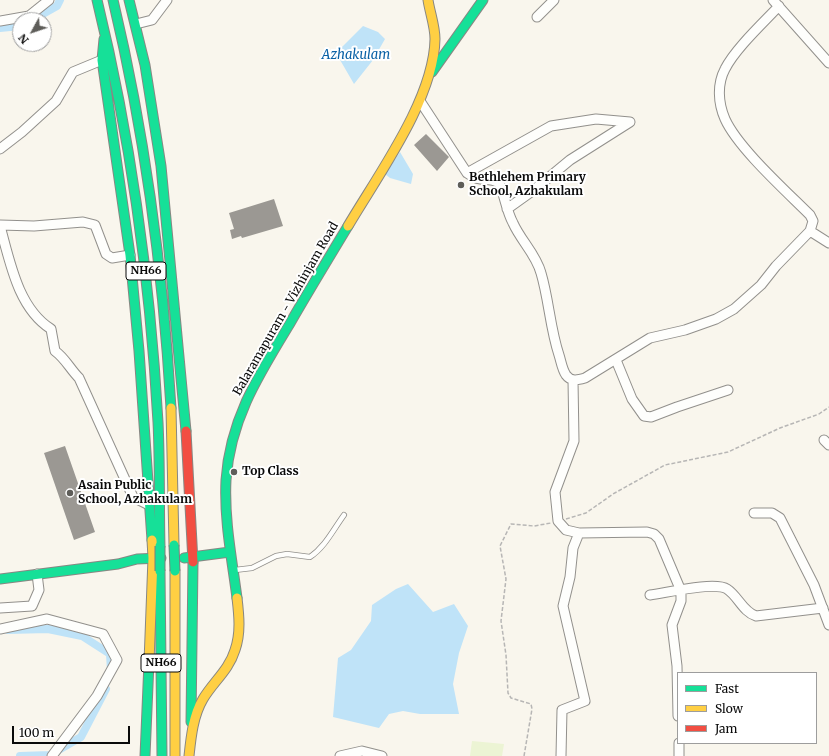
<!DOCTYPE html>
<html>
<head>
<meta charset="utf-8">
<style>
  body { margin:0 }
  #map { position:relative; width:829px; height:756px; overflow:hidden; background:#f9f6ed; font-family:Merriweather,serif }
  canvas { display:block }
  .legend { position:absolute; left:677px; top:672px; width:140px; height:72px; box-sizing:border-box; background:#fff; border:1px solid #9d9d9d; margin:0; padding:5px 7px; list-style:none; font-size:12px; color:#0a0a0a }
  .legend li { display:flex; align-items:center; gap:8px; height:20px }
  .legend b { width:20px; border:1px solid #9d9d9d }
  .north { position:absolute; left:12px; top:12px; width:40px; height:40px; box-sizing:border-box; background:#fff; border:1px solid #9d9d9d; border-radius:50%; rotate:230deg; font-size:11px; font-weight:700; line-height:16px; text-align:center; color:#0a0a0a }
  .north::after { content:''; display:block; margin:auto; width:14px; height:18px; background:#5e5d59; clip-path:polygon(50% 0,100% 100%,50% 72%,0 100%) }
  .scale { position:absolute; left:12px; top:726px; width:118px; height:18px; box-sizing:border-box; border:2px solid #0a0a0a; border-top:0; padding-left:5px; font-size:12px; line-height:14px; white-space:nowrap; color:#0a0a0a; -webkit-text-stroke:3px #fff; paint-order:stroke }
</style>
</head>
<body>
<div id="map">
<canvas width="829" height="756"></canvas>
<ul class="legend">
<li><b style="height:5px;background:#16e098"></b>Fast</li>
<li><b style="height:5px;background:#ffcf43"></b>Slow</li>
<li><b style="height:5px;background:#f24e42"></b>Jam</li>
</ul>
<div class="north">N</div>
<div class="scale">100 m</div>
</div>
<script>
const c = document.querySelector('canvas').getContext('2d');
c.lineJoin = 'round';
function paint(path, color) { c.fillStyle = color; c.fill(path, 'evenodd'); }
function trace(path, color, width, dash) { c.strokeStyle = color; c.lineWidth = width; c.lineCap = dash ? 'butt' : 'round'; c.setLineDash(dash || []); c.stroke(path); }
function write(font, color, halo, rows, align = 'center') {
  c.font = font + ' Merriweather,serif'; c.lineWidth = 4; c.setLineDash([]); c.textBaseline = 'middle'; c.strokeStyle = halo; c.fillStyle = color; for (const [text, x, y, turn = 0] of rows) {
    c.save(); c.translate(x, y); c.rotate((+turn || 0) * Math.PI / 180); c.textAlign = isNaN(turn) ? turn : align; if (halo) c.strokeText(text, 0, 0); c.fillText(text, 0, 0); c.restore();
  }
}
const pitch = new Path2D(`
  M472,741l32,3 -2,12h-32z`);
const water = new Path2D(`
  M363,26l15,6 7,7 -12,21 -19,24 -18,-31z
  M400,152l13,22 -2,10 -21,-6 -5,-4z
  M408,584l25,28 21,-8 14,22 -9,27 -6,31 6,30h-39l-17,-3 -14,3 -10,14 -46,-11 5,-59 13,-8 20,-29 1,-16 24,-16z`);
const canal = new Path2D(`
  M32,20l25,-14 3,-6
  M0,28l20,-2
  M8,630l40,-1 34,7 28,18 1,17
  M20,756l30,-1 31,-18 25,-48`);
const building = new Path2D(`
  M426,134l23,23 -12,14 -23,-26z
  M274,199l9,27 -41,12 -1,-2 -9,3 -2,-9 4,-1 -5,-16z
  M65,446l30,86 -21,8 -30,-87z`);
const path = new Path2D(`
  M566,519l20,-6 27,-19 52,-29 63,-13 52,-24 39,-14 10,-7
  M524,756l8,-47 -1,-5 -20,-6 -3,-5 -2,-38 -5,-34 5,-42 -6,-33 11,-22 23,2 17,-3`);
const lane = new Path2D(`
  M235,570l17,-2 24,-12 11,-2 23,3c15,-10 23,-27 34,-42`);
const street = new Path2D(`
  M773,0l56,63
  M537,17l17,-17
  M0,21l29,-5 20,-16
  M136,24l16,-4 15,-20
  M420,101l47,72c14,11 20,3 32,10 6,13 7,27 14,40 8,18 23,31 28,50 8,27 9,55 18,82 2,6 3,14 7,20 5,7 12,5 19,3l65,-40 35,-8 31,-11 18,-10 27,-24 15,-19 34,-35 3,-10 -3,-6c-24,-24 -72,-67 -85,-96 -7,-16 -8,-35 0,-50 10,-20 38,-46 54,-63
  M0,149l22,-17 34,-31 17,-29 29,-12
  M467,173l84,-47 45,-7 34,3 -60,38 -35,29 -28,20
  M0,225l34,1 49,-4 12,3 11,29 6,4 18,-3
  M0,226c10,36 18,82 51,103l4,22c10,7 15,18 24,27l54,119 16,8
  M810,231l19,12
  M616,360l16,39 12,17 7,1 26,-10 51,-17
  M573,380l1,61 -19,51 3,29 8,9 13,3
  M824,440l5,5
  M754,513h18l8,5 34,67 15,40
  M650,595c16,-2 65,-14 77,-6 11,7 16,23 29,27l67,-8
  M0,608l32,-2 7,-16 -2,-16
  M0,629l47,-10 56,15 14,26 -20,36 -45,60
  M340,756l22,-5 20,5
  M561,756l1,-46 23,-9 -22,-95 7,-29 3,-29 6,-15 68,-1 7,2 5,5 22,52v10l-9,24 5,41 1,50
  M679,756v-13`);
const fast = new Path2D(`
  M97,0c34,139 53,279 61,422 2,41 1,83 2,124
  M113,0c32,134 50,270 58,408
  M129,0l16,65 16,101 25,265
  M104,39l-2,21 28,195 9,96 13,189
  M432,72l51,-72
  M184,558l46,-6
  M160,571l2,185
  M0,579l118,-15 19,-5 24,-1
  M237,598c-5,-39 -13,-78 -11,-118 4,-60 32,-104 63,-155 19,-33 39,-66 59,-99
  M191,722l2,-160
  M145,756l4,-94`);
const slow = new Path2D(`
  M348,226c30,-51 86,-127 87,-187 0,-13 -5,-26 -7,-39
  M171,408l3,137
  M175,571v185
  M149,662l4,-104 -1,-18
  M189,756c2,-19 4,-40 14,-57 10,-17 26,-29 32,-49 6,-17 4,-35 2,-52`);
const jam = new Path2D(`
  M186,431l7,131`);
const fastBridge = new Path2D(`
  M174,545l1,26
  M160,546v25`);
const markers = [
  [461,185,4,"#5e5d59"],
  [234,472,4,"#5e5d59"],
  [70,493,4,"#5e5d59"]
];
const shields = [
  [146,271,40],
  [161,663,40]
];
const shieldNames = [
  ["NH66",146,271],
  ["NH66",161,663]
];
const poiNames = [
  ["Bethlehem Primary",469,178],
  ["School, Azhakulam",469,192],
  ["Top Class",242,472],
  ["Asain Public",78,486],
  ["School, Azhakulam",78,500]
];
const streetNames = [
  ["Balaramapuram - Vizhinjam Road",286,309,-60]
];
const waterNames = [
  ["Azhakulam",356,55]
];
paint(pitch, '#ecf4d4');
paint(water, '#bfe3f8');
trace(canal, '#bfe3f8', 8);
paint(building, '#9b9893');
trace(lane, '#92908c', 6);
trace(street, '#92908c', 11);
trace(fast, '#888783', 11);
trace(slow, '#888783', 11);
trace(jam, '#888783', 11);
trace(path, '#b7b6b5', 1.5, [4, 2]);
trace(lane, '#fefefc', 4.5);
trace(street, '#fefefc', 9);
trace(fast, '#16e098', 9);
trace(slow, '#ffcf43', 9);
trace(jam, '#f24e42', 9);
trace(fastBridge, '#7f7e7a', 11, []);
trace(fastBridge, '#16e098', 9);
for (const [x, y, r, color] of markers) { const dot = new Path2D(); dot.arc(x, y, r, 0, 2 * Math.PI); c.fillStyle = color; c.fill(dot); trace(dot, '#fff', 1.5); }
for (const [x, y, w] of shields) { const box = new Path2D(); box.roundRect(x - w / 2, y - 9, w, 18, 3); c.fillStyle = '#fff'; c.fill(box); trace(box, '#0a0a0a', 1); }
write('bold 11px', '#0a0a0a', null, shieldNames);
write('bold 12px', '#0a0a0a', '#fff', poiNames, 'left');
write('12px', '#0a0a0a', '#fff', streetNames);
write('italic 13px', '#0a61a5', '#fff', waterNames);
</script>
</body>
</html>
